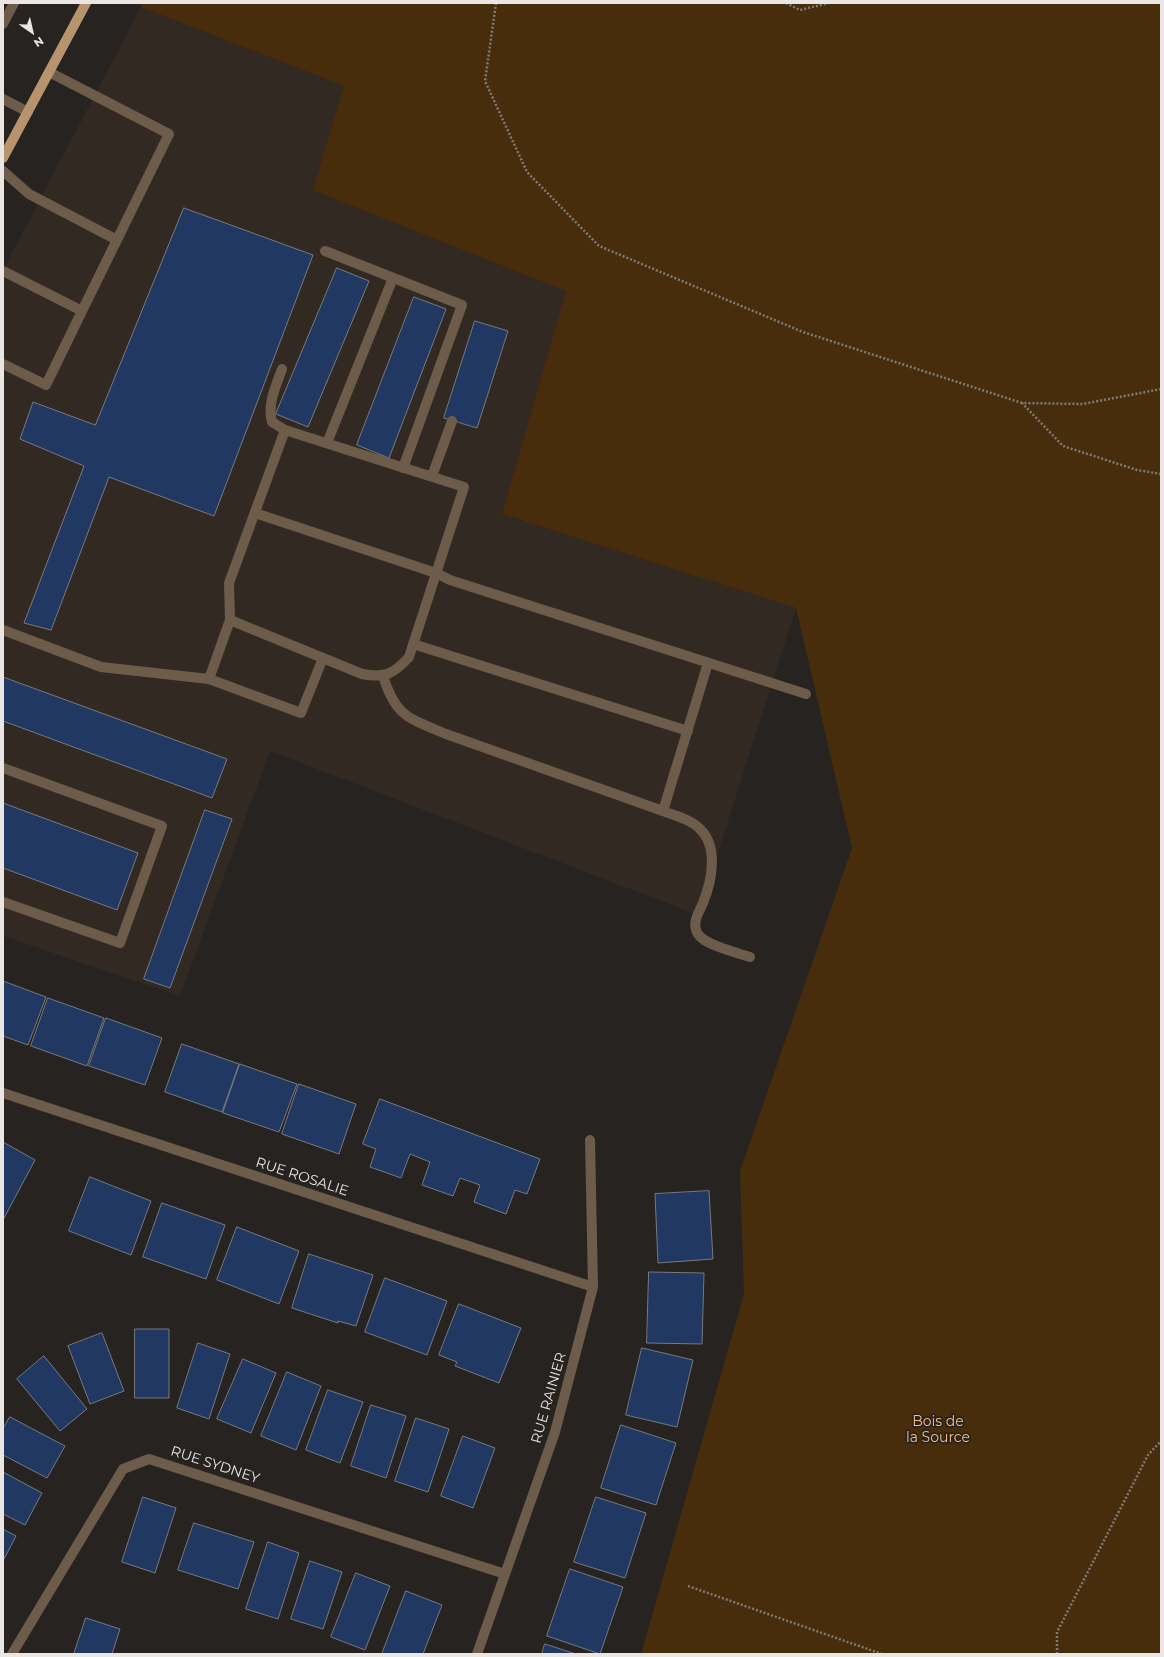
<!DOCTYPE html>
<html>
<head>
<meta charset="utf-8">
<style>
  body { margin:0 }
  #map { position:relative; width:1164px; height:1657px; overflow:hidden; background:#272320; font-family:Montserrat,sans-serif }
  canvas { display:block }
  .frame { position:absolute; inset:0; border:4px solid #e9e6e4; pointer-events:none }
  .north { position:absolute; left:12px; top:12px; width:40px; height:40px; -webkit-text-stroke:3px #272320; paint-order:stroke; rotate:146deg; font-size:11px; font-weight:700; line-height:16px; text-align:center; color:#e9e6e4 }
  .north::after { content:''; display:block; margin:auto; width:14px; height:18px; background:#e9e6e4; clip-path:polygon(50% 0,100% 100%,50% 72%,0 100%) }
</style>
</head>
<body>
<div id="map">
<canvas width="1164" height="1657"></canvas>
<div class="frame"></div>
<div class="north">N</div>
</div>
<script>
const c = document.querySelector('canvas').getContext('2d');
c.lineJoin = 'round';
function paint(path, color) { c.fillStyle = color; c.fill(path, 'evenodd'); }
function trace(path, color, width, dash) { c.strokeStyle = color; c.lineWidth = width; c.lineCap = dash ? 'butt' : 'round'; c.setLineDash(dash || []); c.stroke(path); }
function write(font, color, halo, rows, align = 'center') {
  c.font = font + ' Montserrat,sans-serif'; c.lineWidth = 3.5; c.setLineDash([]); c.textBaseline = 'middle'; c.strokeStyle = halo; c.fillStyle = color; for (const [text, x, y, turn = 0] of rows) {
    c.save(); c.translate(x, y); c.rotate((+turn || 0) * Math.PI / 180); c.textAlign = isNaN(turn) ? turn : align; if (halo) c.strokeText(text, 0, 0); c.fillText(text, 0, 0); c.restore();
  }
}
const built = new Path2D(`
  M141,7l203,79 -30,104 252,101 -64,223 294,94 -98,307 -428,-164 -90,245 -177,-60v-666z`);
const green = new Path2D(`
  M143,3h1018v1651h-520l103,-360 -4,-123 112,-323 -56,-240 -294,-94 64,-223 -253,-101 31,-104 -203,-79z`);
const building = new Path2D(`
  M184,208l129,47 -99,261 -105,-39 -58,153 -27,-7 60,-157 -64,-27 13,-37 62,23z
  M337,268l32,13 -61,146 -32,-13z
  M414,297l32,12 -57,149 -32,-13z
  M475,321l33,10 -31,97 -33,-10z
  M3,677l224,82 -15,39 -209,-77z
  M3,803l135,50 -21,57 -114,-42z
  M205,810l27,9 -62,169 -26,-9z
  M3,981l43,16 -18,48 -25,-9z
  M48,998l56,20 -17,48 -56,-20z
  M106,1018l56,20 -17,47 -56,-19z
  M182,1044l57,20 -17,48 -57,-20z
  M240,1064l57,20 -18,48 -56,-19z
  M299,1084l57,20 -17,50 -57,-20z
  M380,1099l160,60 -13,35 -12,-4 -9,24 -32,-12 6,-17 -20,-7 -7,18 -31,-11 8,-23 -20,-8 -9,24 -31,-11 6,-18 -13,-5z
  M3,1142l32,18 -32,60z
  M90,1177l61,24 -20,54 -62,-24z
  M709,1191l4,68 -55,4 -3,-69z
  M162,1203l63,22 -19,54 -63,-22z
  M237,1227l62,24 -20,53 -62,-24z
  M309,1254l64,21 -17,51 -18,-5v2l-46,-15z
  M649,1272l55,1 -2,71 -55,-1z
  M385,1278l62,23 -20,54 -62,-23z
  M459,1304l62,24 -22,55 -44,-17 2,-4 -18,-7z
  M135,1329h34v69h-34z
  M102,1333l22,58 -34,13 -22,-58z
  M198,1343l32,11 -21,65 -32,-11z
  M642,1348l51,12 -16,67 -51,-12z
  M44,1356l43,53 -27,22 -43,-52z
  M243,1359l33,14 -25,60 -34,-14z
  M287,1372l34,14 -25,64 -35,-14z
  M328,1390l35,12 -23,61 -34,-13z
  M371,1405l35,11 -20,62 -35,-12z
  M10,1417l55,29 -18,32 -44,-23v-26z
  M416,1418l33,11 -21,63 -33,-11z
  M621,1425l55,18 -20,62 -55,-17z
  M463,1436l32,12 -22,60 -32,-12z
  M3,1472l39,21 -17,32 -22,-11z
  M143,1497l33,11 -21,65 -33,-11z
  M596,1497l50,16 -21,65 -51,-16z
  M194,1523l60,19 -16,47 -60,-19z
  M3,1529l13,7 -13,25z
  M268,1542l31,11 -21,66 -32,-10z
  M310,1561l32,11 -19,57 -32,-10z
  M570,1569l53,18 -23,67 -53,-18z
  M356,1573l34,13 -25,64 -34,-13z
  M406,1591l36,14 -19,49h-41z
  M86,1618l34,11 -8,25h-38z
  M545,1644l31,10h-34z`);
const path = new Path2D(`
  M496,3l-11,78 42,91 72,74 204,86 219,71
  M786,3l14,7 29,-7
  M1161,389l-78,15 -61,-1 41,43 74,24 24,4
  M688,1586l194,68
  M1057,1654v-22l91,-177 13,-14`);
const minor = new Path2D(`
  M3,24l11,-21
  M49,72l120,62 -87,177
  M3,99l25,13
  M3,171l26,23 88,46
  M325,251l137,54 -59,163
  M3,271l79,40 -36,74 -43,-21
  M282,369c-6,17 -15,35 -10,53l13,8
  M327,443l66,-165
  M432,476l20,-55
  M255,513l181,60 14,7 356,114
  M3,630l98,37 108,12 92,34 22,-55
  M413,644l275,87
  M383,676c13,41 25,42 63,58l217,77c12,5 27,8 36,17 20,18 13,53 4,75 -4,9 -12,21 -5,31 6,11 40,19 52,23
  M209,679l21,-59 -1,-37 56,-153 179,57 -55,170c-16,18 -25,21 -47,17l-132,-54
  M3,768l159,58 -42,117 -117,-41
  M663,811l45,-148
  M3,1093l590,194
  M12,1654l111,-185 26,-10 356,115
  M477,1654l78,-222 38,-145 -3,-147`);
const major = new Path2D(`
  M3,158l83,-155`);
const streetNames = [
  ["RUE ROSALIE",302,1177,18],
  ["RUE RAINIER",549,1398,-74],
  ["RUE SYDNEY",215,1465,18]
];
const parkNames = [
  ["Bois de",938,1422],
  ["la Source",938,1438]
];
paint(built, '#322a22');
paint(green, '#482d0c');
paint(building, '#203862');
trace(building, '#777a7f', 1);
trace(path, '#7f7b79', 2.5, [2, 2]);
trace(minor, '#6e5c4a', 10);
trace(major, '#b8946e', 10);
write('14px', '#e9e6e4', '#272320', streetNames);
write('14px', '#fdbf7d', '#272320', parkNames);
</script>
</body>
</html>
